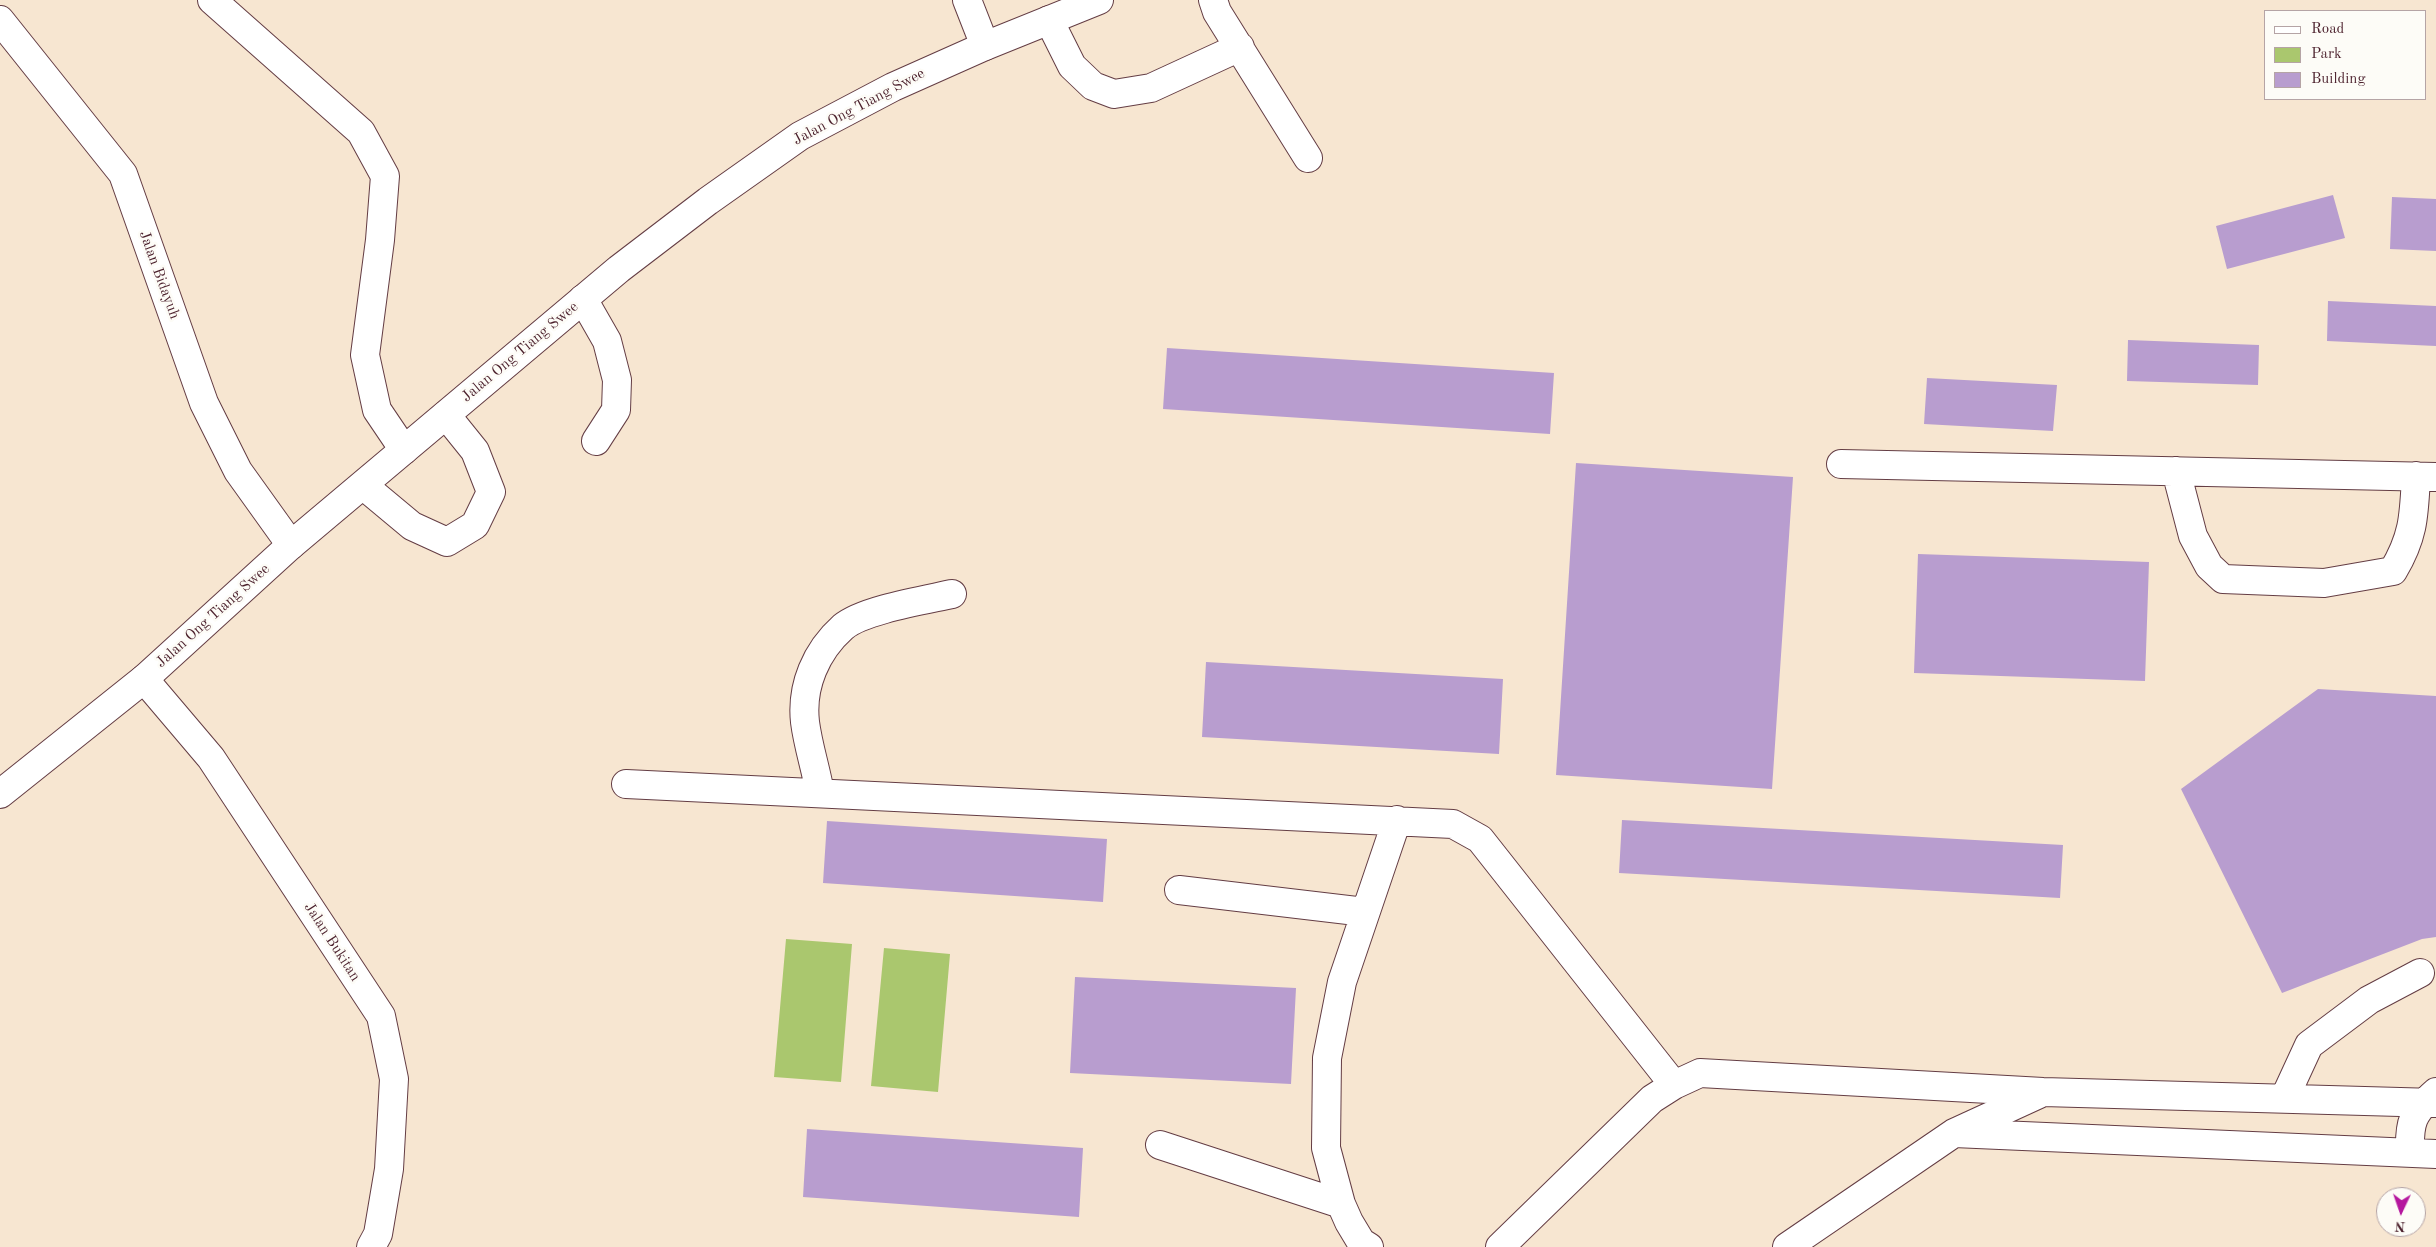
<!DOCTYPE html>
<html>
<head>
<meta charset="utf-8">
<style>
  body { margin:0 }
  #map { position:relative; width:2436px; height:1247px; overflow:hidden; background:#f7e6d1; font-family:"Old Standard TT",serif }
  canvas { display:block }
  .legend { position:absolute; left:2264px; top:10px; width:162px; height:90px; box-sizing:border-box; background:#fdfcf7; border:1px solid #b5a4a5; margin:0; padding:6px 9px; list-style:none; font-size:15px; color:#4a1f2b }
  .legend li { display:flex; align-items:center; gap:10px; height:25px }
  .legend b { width:25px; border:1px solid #b5a4a5 }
  .north { position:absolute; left:2376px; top:1187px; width:50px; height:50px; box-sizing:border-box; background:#fdfcf7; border:1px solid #b5a4a5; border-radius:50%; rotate:183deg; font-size:14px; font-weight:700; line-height:20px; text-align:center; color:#4a1f2b }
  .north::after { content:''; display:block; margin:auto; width:18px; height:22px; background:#b5179e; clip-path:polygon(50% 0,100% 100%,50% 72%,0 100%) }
</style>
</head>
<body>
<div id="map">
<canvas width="2436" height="1247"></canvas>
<ul class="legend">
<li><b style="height:6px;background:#fff"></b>Road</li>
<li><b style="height:14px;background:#aac76e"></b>Park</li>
<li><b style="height:14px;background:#b89dcf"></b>Building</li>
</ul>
<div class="north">N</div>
</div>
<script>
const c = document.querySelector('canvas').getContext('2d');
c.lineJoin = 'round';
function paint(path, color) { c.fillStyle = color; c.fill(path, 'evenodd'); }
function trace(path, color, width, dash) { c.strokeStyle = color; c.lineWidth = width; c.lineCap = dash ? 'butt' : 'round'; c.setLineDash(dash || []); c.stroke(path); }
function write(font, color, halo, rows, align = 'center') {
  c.font = font + ' "Old Standard TT",serif'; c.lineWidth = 5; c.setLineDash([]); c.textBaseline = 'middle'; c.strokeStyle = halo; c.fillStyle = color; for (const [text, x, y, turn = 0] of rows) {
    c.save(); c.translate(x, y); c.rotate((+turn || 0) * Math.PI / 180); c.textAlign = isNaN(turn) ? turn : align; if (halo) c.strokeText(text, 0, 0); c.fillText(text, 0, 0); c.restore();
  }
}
const green = new Path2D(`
  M786,939l66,5 -11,138 -67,-5z
  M884,948l66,6 -12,138 -67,-6z`);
const building = new Path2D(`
  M2333,195l12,43 -118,31 -11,-43z
  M2392,197l44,2v52l-46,-2z
  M2328,301l108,5v40l-109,-5z
  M2128,340l131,5 -1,40 -131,-4z
  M1167,348l387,25 -4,61 -387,-25z
  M1927,378l130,7 -4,46 -129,-7z
  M1576,463l217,14 -21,312 -216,-14z
  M1918,554l231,8 -4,119 -231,-8z
  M1206,662l297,17 -4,75 -297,-17z
  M2318,689l118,7v241l-14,2 -140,54 -101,-204z
  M1622,820l441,25 -3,53 -441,-25z
  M827,821l280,18 -4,63 -280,-19z
  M1075,977l221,11 -5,96 -221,-11z
  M807,1129l276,19 -4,69 -276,-20z`);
const minor = new Path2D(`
  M212,0l149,132 24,44 -5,64 -15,115 12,55 27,40
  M967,0l18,46
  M1213,0l4,12 91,146
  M0,20l123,154 81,229 34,68 53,74
  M1049,20l23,46 21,20 21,8 37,-6 89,-41
  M583,299l24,42 10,39 -1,30 -20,31
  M1841,464l595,13
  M2176,471l17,65 16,30 14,13 101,4 69,-12c21,-35 21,-56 23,-95
  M364,486l48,40 35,16 28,-17 16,-33 -16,-41 -29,-36
  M144,679l67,79 170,258 13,63 -5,90 -11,65 -7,13
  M626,784l827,40 27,15 194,246
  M820,793c-4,-24 -12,-47 -15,-71 -4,-36 11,-71 38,-95 20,-17 82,-27 109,-33
  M1179,890l186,22
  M2285,1097l24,-52 60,-45 51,-27
  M1954,1133l482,21
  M1160,1145l181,59
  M2410,1153c-1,-31 2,-40 26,-61
  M1369,1247l-8,-5 -12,-20 -8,-18 -15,-56 1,-90 15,-76 55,-162
  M1500,1247l152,-148 22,-14 26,-12 343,19 393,11
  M1787,1247l167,-114 85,-39`);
const major = new Path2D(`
  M0,794l144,-115 147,-134 328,-276 89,-68 92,-65 93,-49 92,-41 114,-46`);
const streetNames = [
  ["Jalan Ong Tiang Swee",859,107,-28],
  ["Jalan Bidayuh",159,275,70],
  ["Jalan Ong Tiang Swee",520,352,-40],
  ["Jalan Ong Tiang Swee",213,616,-42],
  ["Jalan Bukitan",332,942,57]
];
paint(green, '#aac76e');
paint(building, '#b89dcf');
trace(minor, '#643d44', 30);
trace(major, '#643d44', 30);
trace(minor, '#fff', 28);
trace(major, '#fff', 28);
write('15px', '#4a1f2b', '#fdfcf7', streetNames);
</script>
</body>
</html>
